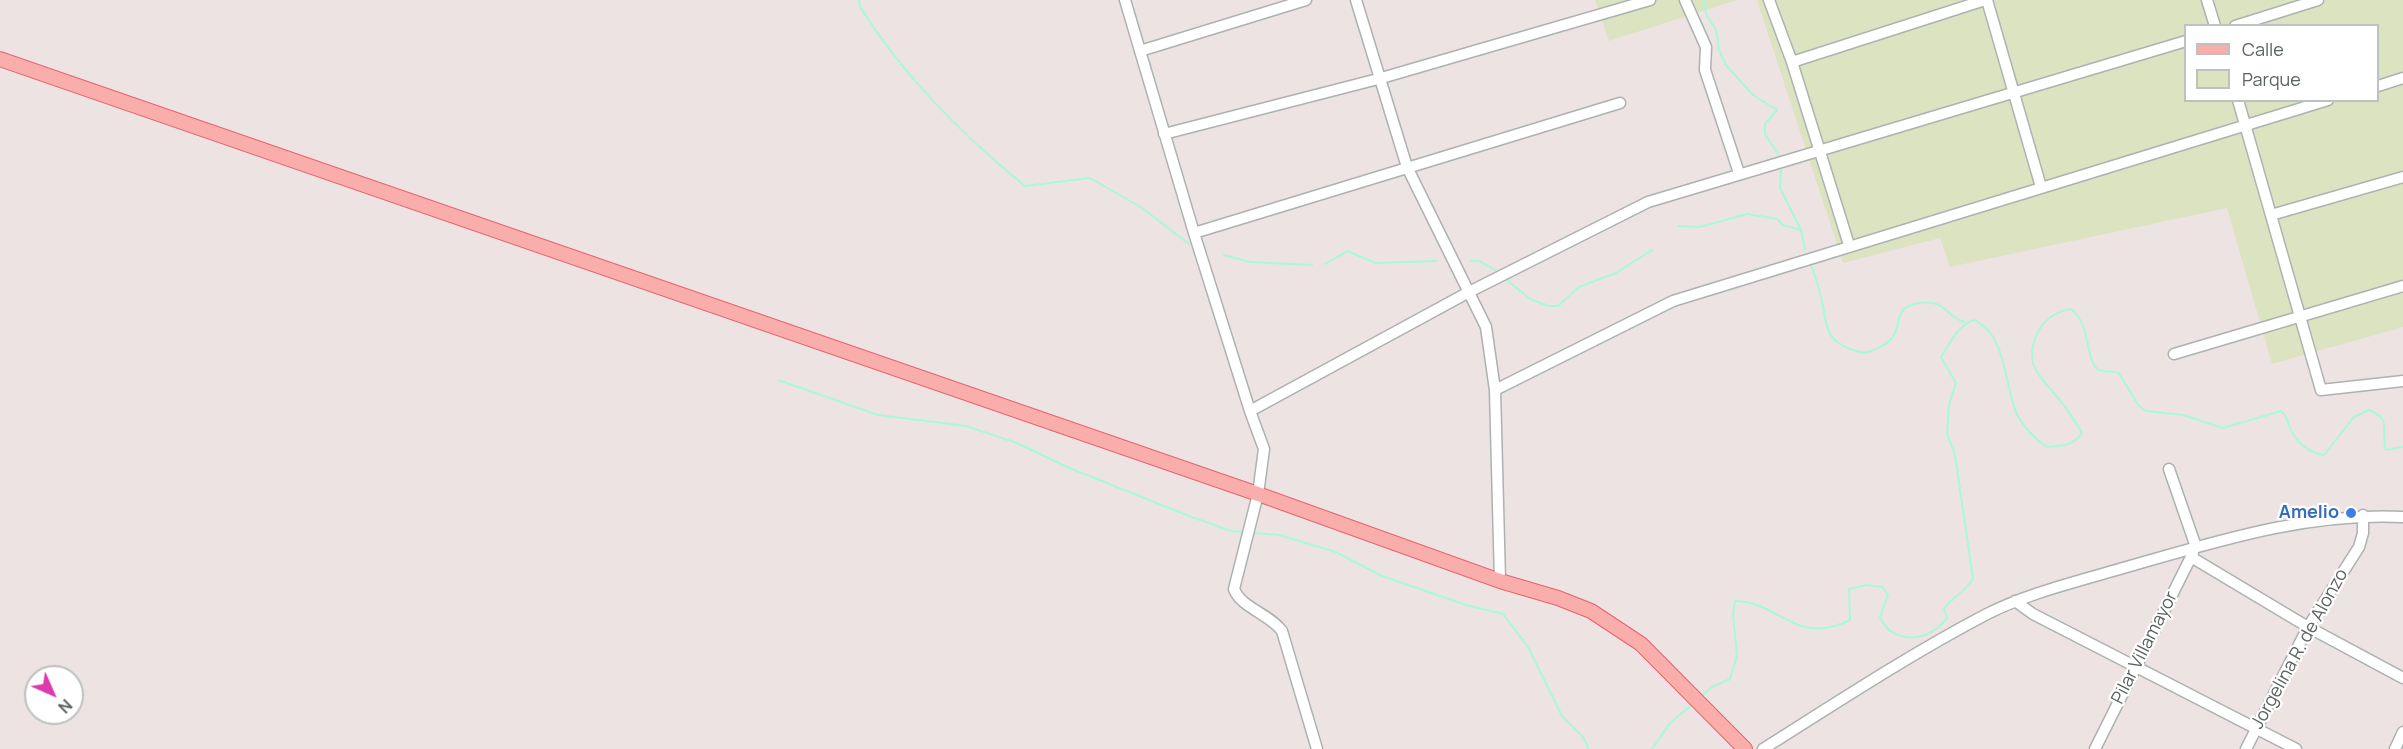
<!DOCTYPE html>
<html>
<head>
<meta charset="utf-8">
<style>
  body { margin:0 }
  #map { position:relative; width:2403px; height:749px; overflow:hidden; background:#ede3e3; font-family:Manrope,sans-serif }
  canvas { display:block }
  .legend { position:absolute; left:2184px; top:24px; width:195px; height:78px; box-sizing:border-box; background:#fff; border:2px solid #bdc1c0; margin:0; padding:8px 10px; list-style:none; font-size:18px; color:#5b6361 }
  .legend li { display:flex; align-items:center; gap:12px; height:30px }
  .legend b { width:30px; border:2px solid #bdc1c0 }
  .north { position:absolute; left:24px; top:665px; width:60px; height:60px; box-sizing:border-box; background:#fff; border:2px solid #bdc1c0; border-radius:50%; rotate:135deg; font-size:16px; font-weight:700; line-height:24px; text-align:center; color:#5b6361 }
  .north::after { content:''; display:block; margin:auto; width:21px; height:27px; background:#dc3ab0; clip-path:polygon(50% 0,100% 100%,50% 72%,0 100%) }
</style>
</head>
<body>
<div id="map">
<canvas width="2403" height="749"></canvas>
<ul class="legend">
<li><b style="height:8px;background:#f9aeac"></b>Calle</li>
<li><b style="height:16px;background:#dce3c1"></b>Parque</li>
</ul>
<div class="north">N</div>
</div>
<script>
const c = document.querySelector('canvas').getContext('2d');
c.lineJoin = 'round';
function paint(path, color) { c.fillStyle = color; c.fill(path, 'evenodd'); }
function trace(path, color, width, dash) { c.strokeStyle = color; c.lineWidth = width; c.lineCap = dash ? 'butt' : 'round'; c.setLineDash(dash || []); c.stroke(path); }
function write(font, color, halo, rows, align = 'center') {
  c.font = font + ' Manrope,sans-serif'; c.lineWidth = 4.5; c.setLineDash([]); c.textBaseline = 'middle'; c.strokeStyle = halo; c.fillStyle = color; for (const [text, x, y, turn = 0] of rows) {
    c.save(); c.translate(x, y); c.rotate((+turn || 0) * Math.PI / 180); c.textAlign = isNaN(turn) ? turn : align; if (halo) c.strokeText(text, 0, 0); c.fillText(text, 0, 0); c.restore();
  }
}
const green = new Path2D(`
  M1595,0h142l-128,41z
  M1757,0h646v327l-131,37 -45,-156 -277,59 -10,-29 -97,25zM2186,26h192v74h-192z`);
const stream = new Path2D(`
  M859,0l1,7c43,68 102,128 165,179l65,-8 52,30 47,36
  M1704,0l2,14 10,16 3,20 7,15 27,30 24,15 -12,14v10l13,20
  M1781,167l-1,21 21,42 4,19
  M1678,226l22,1 47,-13 30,5 6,6 18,5
  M1224,255l26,7 62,3
  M1471,261h8l16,9
  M1810,262c4,11 8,23 11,35 6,24 2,42 29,52 6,2 11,5 18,3 8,-2 22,-9 26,-17 6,-10 2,-26 17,-30 36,-9 30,9 53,17
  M1325,264l23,-13 27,12 61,-2
  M1507,280l23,19 19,7h9l21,-19 37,-14 36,-23
  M778,380l100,35 88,11 51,17 50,24 122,49 42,15 15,1
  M1252,533l27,2 57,17 46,24 84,29 37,9 25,33 34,69 21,21 6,12
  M1700,697l12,-10 18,-8 7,-23 -4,-42 2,-13c44,0 60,46 115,19l-1,-31 17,-4 16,2 6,8 -8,22c12,29 50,25 67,1l-3,-9c9,-13 21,-17 29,-30l-18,-124 -8,-21 2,-29 7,-22 -15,-26c9,-14 17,-32 33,-37 33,15 30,64 42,92 7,16 18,26 31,35 15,-1 26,-1 35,-14 -7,-12 -15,-24 -24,-35 -18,-23 -36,-33 -20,-66 7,-14 18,-20 33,-23 21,16 14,54 28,61 5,2 14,1 20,3l19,32 8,6 37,4 40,13 58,-17c8,7 6,13 11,21 6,12 20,22 32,23l30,-38 15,-7c24,10 11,20 17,40l17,-3
  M1652,749l18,-26 24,-20`);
const minor = new Path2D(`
  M1125,0l69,233 56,178 14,38 -6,45 -24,95c7,19 36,25 48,42l35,118
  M1356,0l51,167 79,160 9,63 5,191
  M1685,0l21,47 -1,23 34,103
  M1769,0l23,62 57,183
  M1987,0l54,187
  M2207,0l8,26
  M2235,26l83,-26
  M1140,51l166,-51
  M1792,62l193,-62
  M2378,86l25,-8
  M2238,100l83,290 82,-9
  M1164,134l214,-55 272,-79
  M2271,215l132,-38
  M1194,233l426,-130
  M2174,354l229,-68
  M1495,390l178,-89 655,-201
  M1250,411l219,-119 179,-90 538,-161
  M2169,469l27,78
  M2191,557l117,70 95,51
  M2015,601l18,13 263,135
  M1763,749c73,-46 146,-94 222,-134 43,-22 91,-33 138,-47 92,-26 183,-56 280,-51
  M2095,749l98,-196
  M2246,749l62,-122 51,-80 4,-14v-18
  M2395,749l8,-17`);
const major = new Path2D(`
  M0,59l1258,435 242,87 58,17 33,13 50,33 104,105`);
const markers = [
  [2351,513,6,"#3f7fe0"]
];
const shopNames = [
  ["Amelio",2339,513]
];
const streetNames = [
  ["Pilar Villamayor",2145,648,-63],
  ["Jorgelina R. de Alonzo",2300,649,-61]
];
paint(green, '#dce3c1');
trace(stream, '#a7f9da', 2);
trace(minor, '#acb2b1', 13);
trace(major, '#e7626e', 16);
trace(minor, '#fff', 10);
trace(major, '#f9aeac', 14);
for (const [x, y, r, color] of markers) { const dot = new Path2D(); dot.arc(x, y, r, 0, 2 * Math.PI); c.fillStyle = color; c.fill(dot); trace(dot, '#fff', 2); }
write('bold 18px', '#366cbe', '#fff', shopNames, 'right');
write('18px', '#5b6361', '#fff', streetNames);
</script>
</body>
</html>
